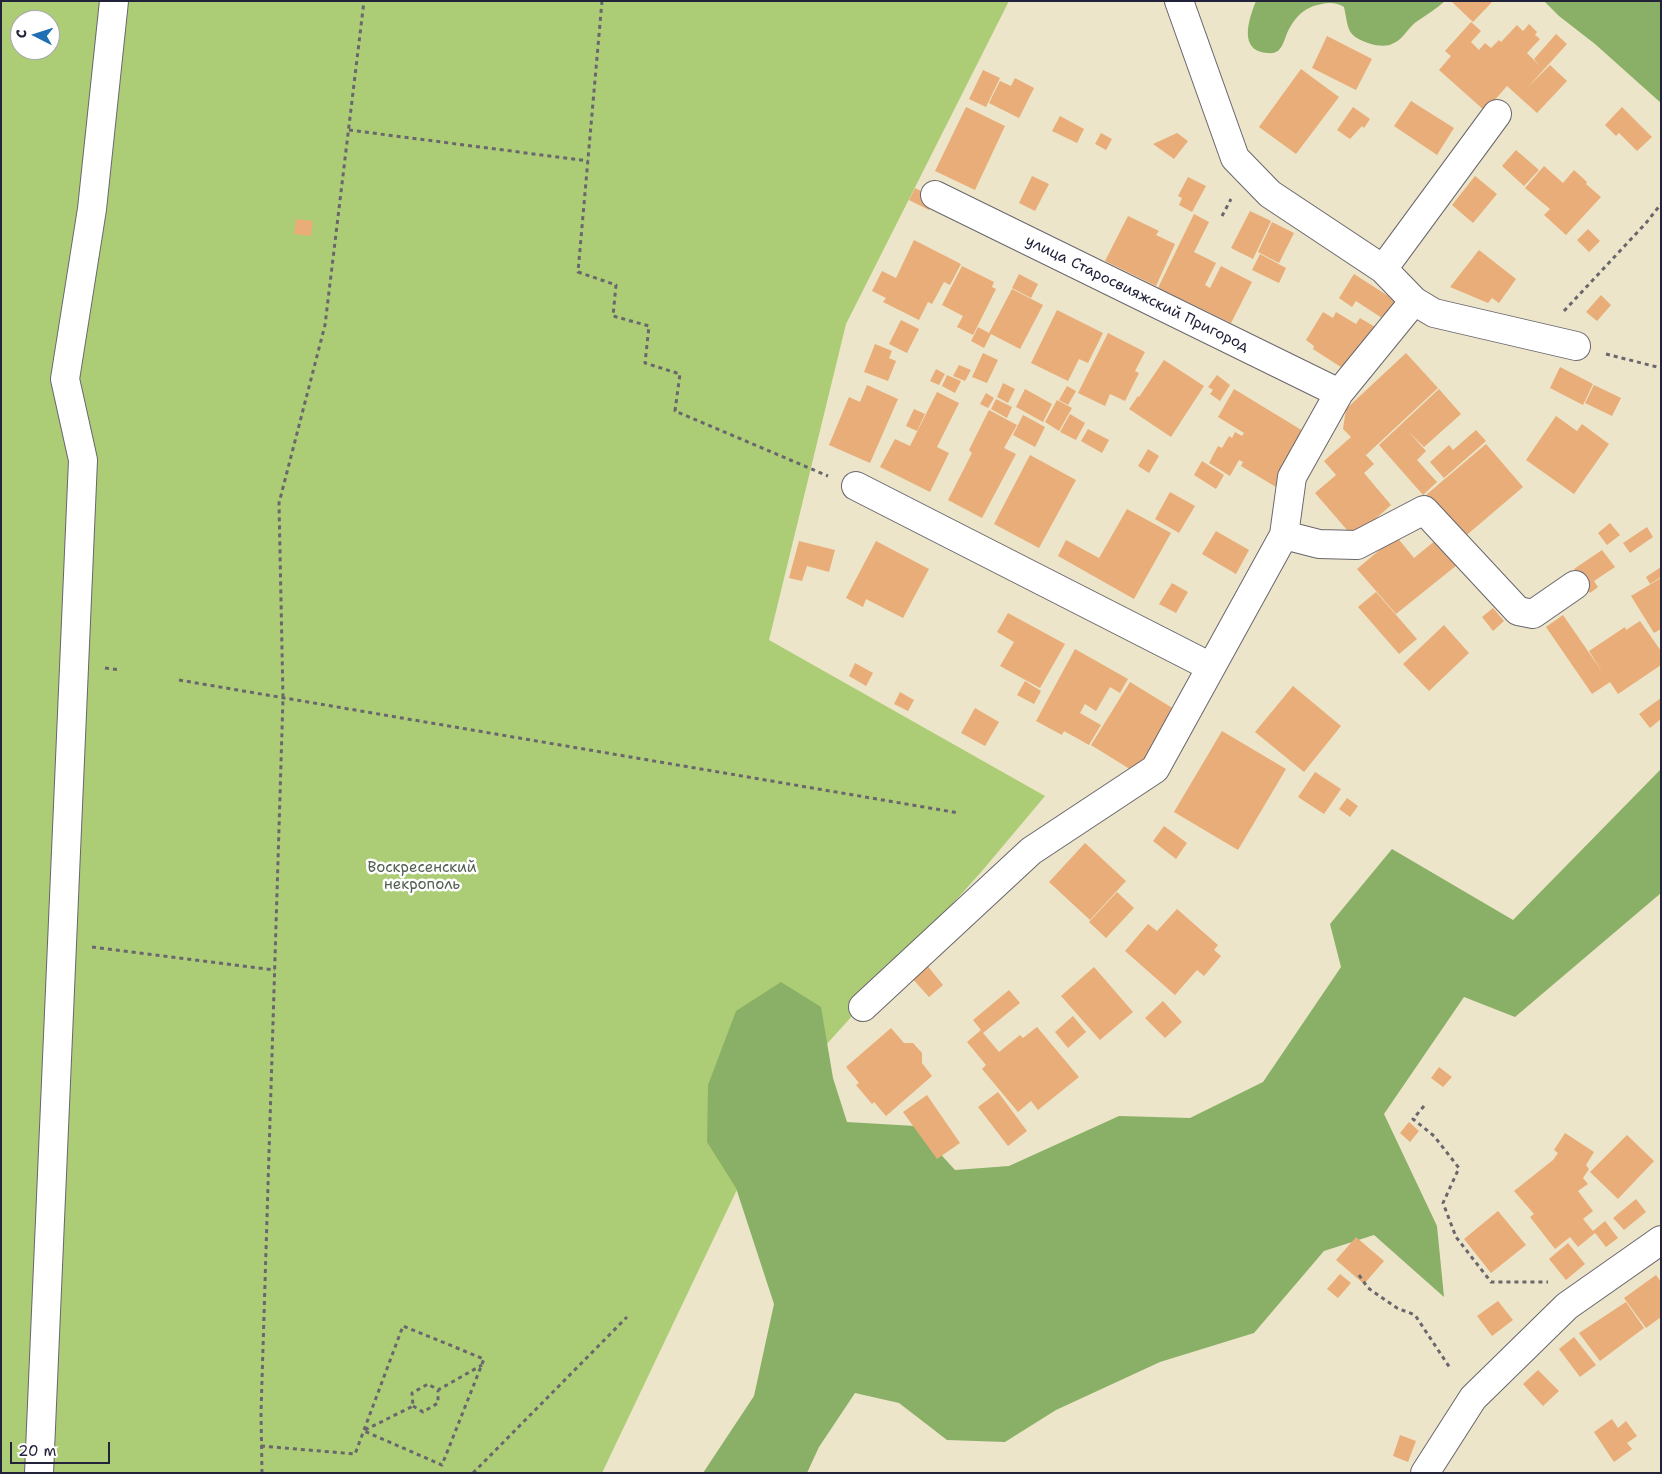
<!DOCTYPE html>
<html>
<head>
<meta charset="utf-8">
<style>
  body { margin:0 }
  #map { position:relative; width:1662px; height:1474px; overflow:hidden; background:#ede5c9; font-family:"Shantell Sans",sans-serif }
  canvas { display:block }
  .frame { position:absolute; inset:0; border:2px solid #22223b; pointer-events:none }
  .north { position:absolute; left:10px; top:10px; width:50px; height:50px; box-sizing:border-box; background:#fff; border:1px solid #a7a7b1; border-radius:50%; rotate:275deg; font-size:14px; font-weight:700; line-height:20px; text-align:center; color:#22223b }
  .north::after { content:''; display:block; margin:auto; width:18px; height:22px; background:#1f6fb2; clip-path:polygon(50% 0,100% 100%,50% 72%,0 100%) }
  .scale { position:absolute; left:10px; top:1442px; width:100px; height:22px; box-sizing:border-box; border:2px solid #22223b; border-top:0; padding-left:6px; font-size:15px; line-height:18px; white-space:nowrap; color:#22223b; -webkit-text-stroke:4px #fff; paint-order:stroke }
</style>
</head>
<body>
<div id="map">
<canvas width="1662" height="1474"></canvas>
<div class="frame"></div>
<div class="north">С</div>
<div class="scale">20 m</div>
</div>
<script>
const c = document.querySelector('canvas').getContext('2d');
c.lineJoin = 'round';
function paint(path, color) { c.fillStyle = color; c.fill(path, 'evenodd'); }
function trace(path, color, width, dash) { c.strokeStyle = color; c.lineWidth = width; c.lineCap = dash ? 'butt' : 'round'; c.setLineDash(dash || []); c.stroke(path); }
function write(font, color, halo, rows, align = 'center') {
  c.font = font + ' "Shantell Sans",sans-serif'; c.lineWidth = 5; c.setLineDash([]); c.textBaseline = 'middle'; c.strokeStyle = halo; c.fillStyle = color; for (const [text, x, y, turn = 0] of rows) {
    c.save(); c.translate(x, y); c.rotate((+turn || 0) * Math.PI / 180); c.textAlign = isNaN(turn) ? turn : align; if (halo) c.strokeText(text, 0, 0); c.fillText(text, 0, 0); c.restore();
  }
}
const green = new Path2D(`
  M1,1h1008l-163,323 -77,316 276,156 -63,75 -199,222 -181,380h-601zM20,20h30v30h-30z`);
const forest = new Path2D(`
  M1256,1h189c-9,8 -19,14 -29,21 -8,6 -13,17 -22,21 -7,4 -16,3 -23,1 -25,-8 -22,-14 -27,-37 -6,-4 -15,-5 -22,-3 -19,3 -29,15 -36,32 -2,5 -4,13 -10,16 -4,2 -10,1 -15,0 -22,-6 -11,-36 -5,-51z
  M1544,1h117v102l-66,-59 -36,-28z
  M1661,769v124l-146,124 -51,-20 -80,117 53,112 7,71 -70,-62 -50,16 -70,82 -94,29 -104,48 -51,32 -58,-2 -48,-37 -44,-10 -36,54 -12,26h-104l51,-77 20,-92 -38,-116 -29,-46 1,-57 28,-74 45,-29 40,25 12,71 14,44 68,4 40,44 54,-4 110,-50 71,2 73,-36 78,-115 -11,-43 62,-75 121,71z`);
const building = new Path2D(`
  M1451,1h42l-20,21z
  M1471,22l10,9 -10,11 8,8 6,-7 6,5 8,-8 2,2 16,-17 6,6 6,-7 8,8 -2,3 5,4 -13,14 13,13 -6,-7 22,-25 11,10 -40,44 23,-23 17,16 -30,32 -30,-27 -22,25 -46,-41 12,-14 -6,-5z
  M1327,36l45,23 -16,31 -44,-22z
  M1301,69l38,28 -43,57 -37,-27z
  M983,70l17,8 -14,29 -17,-8z
  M1015,78l19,10 -15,30 -30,-15 11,-22 11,5z
  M1411,101l43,27 -17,27 -43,-29z
  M966,107l39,19 -30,64 -40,-19z
  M1353,107l17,12 -6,9 -2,-2 -12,13 -13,-9z
  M1622,107l30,30 -15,14 -18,-18 -3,3 -11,-11z
  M1060,116l24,13 -7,14 -25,-12z
  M1101,133l11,6 -6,11 -11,-6z
  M1177,133l11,8 -14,18 -21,-15z
  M1516,150l23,20 -15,16 -22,-20z
  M1544,166l19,17 11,-13 13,12 -1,2 15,13 -35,38 -22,-20 6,-6 -25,-21z
  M1032,176l17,8 -14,27 -16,-8z
  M1475,176l22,18 -24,29 -21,-18z
  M1188,177l18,9 -14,26 -13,-7 3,-7 -4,-2z
  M915,188l20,10 -6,12 -20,-10z
  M1250,211l21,10 -18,38 -22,-11z
  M1194,214l15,8 -15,30 22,11 -11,22 5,3 11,-22 31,16 -21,41 -73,-35z
  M1128,216l31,15 -3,4 19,9 -19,42 -51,-25z
  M296,219l17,2 -2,15 -17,-2z
  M1272,222l22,11 -15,30 -21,-11z
  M1588,229l12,12 -11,11 -12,-12z
  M914,240l47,24 -11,21 -6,-3 -12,22 -4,-2 -9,18 -36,-18 3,-4 -14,-7 10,-20 14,7z
  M1479,250l37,29 -17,24 -7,-5 -4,5 -38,-16z
  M1260,254l26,14 -7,15 -27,-13z
  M962,266l32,16 -2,5 4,2 -23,46 -16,-8 6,-11 -21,-11z
  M1019,274l19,10 -7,14 -19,-10z
  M1354,274l42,27 -11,19 -29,-19 -4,6 -13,-9z
  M1012,289l31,16 -23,44 -29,-15 -7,14 -13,-7 7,-14 11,6z
  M1601,295l10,10 -14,16 -11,-9z
  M1057,310l46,23 -15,30 -9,-4 -11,22 -37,-18z
  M1323,312l10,6 3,-6 20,12 4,-6 15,9 -28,44 -34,-22 1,-3 -8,-6z
  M901,320l18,9 -12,24 -18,-9z
  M1108,333l37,19 -10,19 4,2 -14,28 -15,-7 -5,12 -27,-13z
  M875,344l17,7 -3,7 7,3 -8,20 -24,-9z
  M983,353l15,7 -11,23 -15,-6z
  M1406,353l32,35 -72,67 -4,-4 12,13 -10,9 27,32 -37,33 -39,-45 21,-18 -12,-14 27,-24 -8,-8 3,-20z
  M1164,360l40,26 -33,51 -42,-28 9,-13 1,1z
  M959,365l12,5 -6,11 -12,-5z
  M1560,367l33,17 -10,21 -33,-17z
  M936,369l9,5 -6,11 -9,-4z
  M947,375l14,6 -6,12 -13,-7z
  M1217,375l13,10 -10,16 -10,-7 3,-4 -5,-3z
  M1003,383l12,6 -7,14 -11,-6z
  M867,385l31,14 -28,64 -41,-18 20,-48 11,5z
  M1594,385l27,13 -9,18 -27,-13z
  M1067,386l9,5 -8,14 -9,-5z
  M1025,389l27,15 -9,18 -27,-15z
  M1234,389l74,45 -32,53 -35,-21 2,-4 -4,-2 -9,16 -21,-13 9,-17 4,2 7,-12 3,2 3,-6 7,4 2,-3 -26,-16z
  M1439,389l22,25 -37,33 -16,-16 18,20 -9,9 20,22 -14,13 -44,-50z
  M937,392l22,11 -22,44 12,6 -19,39 -50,-25 15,-28 15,7z
  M986,393l8,5 -6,10 -8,-4z
  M996,399l16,8 -5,11 -16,-9z
  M1057,400l15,8 -13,23 -14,-9z
  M914,409l11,5 -8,17 -11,-5z
  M989,410l28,15 -13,23 12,6 -34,64 -34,-18 24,-47 -3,-3z
  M1070,414l15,9 -9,17 -16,-8z
  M1023,415l22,12 -10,20 -22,-12z
  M1556,416l21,15 5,-7 27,20 -35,50 -48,-34z
  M1088,429l21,11 -7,13 -21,-12z
  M1476,430l10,11 -42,37 -14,-16 19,-17 4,5z
  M1486,444l37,43 -61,52 -36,-44z
  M1148,449l11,7 -10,17 -11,-7z
  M1030,455l46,25 -37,68 -45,-24z
  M1202,461l22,14 -8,14 -22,-14z
  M1170,492l25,14 -16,27 -24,-14z
  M1127,509l44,24 -37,66 -76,-43 8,-16 33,18z
  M1610,523l10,12 -13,10 -9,-12z
  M1647,527l6,10 -23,16 -7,-10z
  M1216,531l33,19 -13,24 -34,-20z
  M1396,536l18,22 22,-18 21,25 -61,49 -39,-45z
  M799,541l36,9 -6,22 -22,-6 -5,15 -13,-3z
  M876,541l53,28 -26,49 -37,-19 -3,8 -17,-9z
  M1602,550l13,17 -21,14 4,6 -8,6 -16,-24z
  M1661,567v10l-11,7 -4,-7z
  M1661,578v51l-7,4 -23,-37z
  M1172,583l16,9 -12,21 -17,-9z
  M1376,592l41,47 -18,15 -41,-47z
  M1493,608l11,13 -11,10 -11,-14z
  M1008,613l57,31 -25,44 -40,-22 14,-24 -17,-10z
  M1563,615l40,58 -14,-22 36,-24 1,3 14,-9 21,30v14l-43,29 -8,-12 -18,12 -46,-67z
  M1444,625l25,28 -40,38 -26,-27z
  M1075,649l53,30 -8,14 -10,-6 -14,24 -11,-7 -5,9 21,12 -12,20 -25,-14 -2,4 -26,-14z
  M855,663l18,10 -7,13 -17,-10z
  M1025,681l16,10 -7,13 -17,-9z
  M1130,682l49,30 -38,64 -50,-31z
  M1293,686l48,40 -37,46 -49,-40z
  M900,692l14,8 -6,11 -14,-7z
  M1661,698v21l-11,9 -11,-14z
  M975,708l24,14 -14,24 -24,-13z
  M1222,731l64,38 -48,81 -64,-38z
  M1315,772l26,17 -17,25 -26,-17z
  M1347,798l11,8 -8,11 -11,-8z
  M1164,826l23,17 -11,16 -23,-18z
  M1085,843l41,38 -36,39 -41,-38z
  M1117,892l17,16 -28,30 -17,-16z
  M1177,909l41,36 -4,5 7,6 -17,20 -7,-6 -22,25 -50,-44 23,-27 9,7z
  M926,964l17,21 -14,12 -18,-20z
  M1094,967l39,45 -33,28 -39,-44z
  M1009,990l11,13 -37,30 16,19 21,-17 3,3 14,-11 42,50 -41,33 -7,-9 -13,11 -36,-43 4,-4 -19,-23 14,-12 -8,-10z
  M1163,1001l19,21 -17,16 -20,-20z
  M1073,1016l13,16 -18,16 -13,-16z
  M891,1028l13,15h9l9,10v10l10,13 -46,40 -12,-14 -2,2 -16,-19 3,-2 -13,-16z
  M1439,1067l13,10 -9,10 -12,-9z
  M998,1092l29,39 -19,15 -30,-39z
  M927,1095l33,48 -23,16 -34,-47z
  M1409,1122l10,9 -9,11 -10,-9z
  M1565,1133l29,19 -8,13 3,4 -6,9 5,6 -10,7 15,20 -10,8 10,12 12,-10 13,17 -12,9 -11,-14 -17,14 -8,-10 -15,12 -25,-32 4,-3 -20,-23 39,-31 5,-7 -4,-3z
  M1627,1135l27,26 -36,38 -28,-27z
  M1636,1199l10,13 -22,18 -11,-12z
  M1498,1211l28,34 -35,28 -27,-34z
  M1356,1237l28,24 -20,23 -28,-24z
  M1568,1243l17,21 -19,16 -17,-21z
  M1340,1274l11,9 -13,15 -11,-9z
  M1656,1275l5,7v35l-15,11 -22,-30z
  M1498,1301l15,19 -21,16 -15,-20z
  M1626,1302l18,26 -44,33 -21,-28z
  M1574,1337l22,28 -16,12 -21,-28z
  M1538,1370l21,21 -16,15 -20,-22z
  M1612,1419l6,9 8,-7 11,15 -10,7 5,6 -18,13 -20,-30z
  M1400,1435l16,6 -8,21 -15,-6z`);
const path = new Path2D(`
  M602,1l-24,271 38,13 -3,31 36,10 -4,37 35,11 -5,37 153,65
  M349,130l239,31
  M1222,216l9,-17
  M1564,311l82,-88 15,-19
  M1606,354l55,14
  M105,668l15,2
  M179,680l780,133
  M92,947l183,23
  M1424,1106l-11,13 21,17 25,32 -16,35 13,34 35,45h57
  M1359,1275l9,13 29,20 18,7 35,53
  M413,1406l10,6 15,-9v-12
  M365,1430l48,-24 -1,-13 16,-9 10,6 44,-25
  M261,1446l94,8 48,-128 81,33 -42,106 -78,-34
  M262,1473l-1,-60 22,-715 -4,-195 46,-178 39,-324
  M473,1473l154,-156`);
const minor = new Path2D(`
  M1179,1l56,157 35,36 113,75 31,32 20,12 142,33
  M935,195l404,198
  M1383,269l114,-155
  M856,486l355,181
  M1284,535l35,9 38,1 67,-35 94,101 15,3 42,-29
  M863,1007l168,-156 124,-82 129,-234 8,-58 47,-84 75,-92
  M39,1473l44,-1013 -18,-81 27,-170 22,-208
  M1425,1473l48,-75 94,-92 94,-66`);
const streetNames = [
  ["улица Старосвияжский Пригород",1137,294,26]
];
const parkNames = [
  ["Воскресенский",422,868],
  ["некрополь",422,885]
];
paint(green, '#accd75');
paint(forest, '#89b066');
paint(building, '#e8ad78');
trace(minor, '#69666d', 30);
trace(path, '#69666d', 3, [4, 4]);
trace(minor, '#fff', 28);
write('15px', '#22223b', '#fff', streetNames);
write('15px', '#525e4f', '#fff', parkNames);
</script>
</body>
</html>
